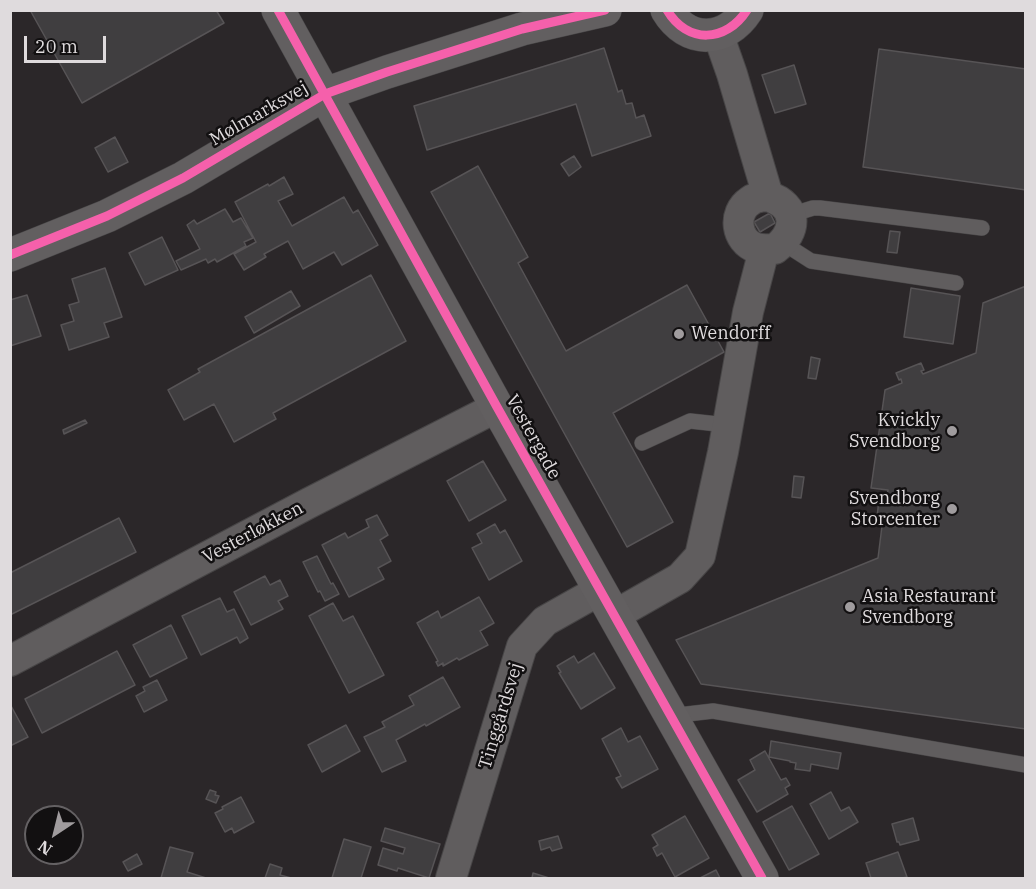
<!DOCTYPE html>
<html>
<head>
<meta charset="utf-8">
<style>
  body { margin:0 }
  #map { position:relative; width:1036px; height:889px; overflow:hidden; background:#2b2729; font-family:"IBM Plex Serif",serif }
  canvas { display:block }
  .frame { position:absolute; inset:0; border:12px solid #dfdbdd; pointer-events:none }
  .north { position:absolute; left:24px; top:805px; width:60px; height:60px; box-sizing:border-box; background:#121011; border:2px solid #646163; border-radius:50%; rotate:215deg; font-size:16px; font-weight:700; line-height:24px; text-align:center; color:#dfdbdd }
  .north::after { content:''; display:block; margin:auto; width:21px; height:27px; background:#a09c9e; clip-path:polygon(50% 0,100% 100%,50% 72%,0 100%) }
  .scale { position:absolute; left:24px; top:36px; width:82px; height:27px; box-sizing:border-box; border:3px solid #dfdbdd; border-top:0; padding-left:8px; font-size:18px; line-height:21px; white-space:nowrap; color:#dfdbdd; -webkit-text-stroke:4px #121011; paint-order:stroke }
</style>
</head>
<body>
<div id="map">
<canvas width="1036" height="889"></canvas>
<div class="frame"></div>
<div class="north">N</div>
<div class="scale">20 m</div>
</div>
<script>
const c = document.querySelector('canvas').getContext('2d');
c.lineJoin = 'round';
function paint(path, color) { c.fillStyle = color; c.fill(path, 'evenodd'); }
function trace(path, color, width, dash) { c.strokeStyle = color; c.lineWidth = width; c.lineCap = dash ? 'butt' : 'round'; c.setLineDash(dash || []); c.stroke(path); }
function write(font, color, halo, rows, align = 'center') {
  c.font = font + ' "IBM Plex Serif",serif'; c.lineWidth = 5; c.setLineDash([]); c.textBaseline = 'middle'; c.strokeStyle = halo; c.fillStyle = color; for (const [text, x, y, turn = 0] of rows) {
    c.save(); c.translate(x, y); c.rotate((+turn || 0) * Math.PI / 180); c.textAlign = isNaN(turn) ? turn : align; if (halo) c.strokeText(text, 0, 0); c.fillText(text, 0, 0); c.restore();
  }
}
const building = new Path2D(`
  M30,10h186l8,13 -142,80z
  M604,48l14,44 4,-2 4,14 6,-1 4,15 8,-3 7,21 -59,20 -16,-52 -149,46 -13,-44z
  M879,49l147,20v121l-163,-23z
  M794,65l12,39 -31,9 -13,-38z
  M115,137l13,25 -20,10 -13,-24z
  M574,156l7,11 -12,9 -8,-12z
  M478,166l50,91 -10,6 48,88 121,-66 37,67 -111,61 60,109 -46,25 -196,-355z
  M284,177l9,17 -15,7 14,25 52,-29 9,16 5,-3 20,35 -36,20 -8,-13 -31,17 -15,-28 -24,13 2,3 -22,13 -10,-16 22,-12 -21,-40 33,-18 1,2z
  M225,209l8,13 8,-4 12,20 -9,4 2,4 -29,16 -2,-3 -7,4 -2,-4 -25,11 -5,-9 24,-12 -13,-24 7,-5 3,4z
  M770,213l5,10 -15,9 -6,-10z
  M890,231l10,1 -3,21 -10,-1z
  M162,237l16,33 -33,15 -16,-32z
  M105,268l17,49 -18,6 5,14 -40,13 -8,-25 13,-4 -5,-16 10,-3 -7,-23z
  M371,275l35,66 -133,72 3,6 -42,23 -20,-38 -30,16 -16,-30 32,-18 -2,-3z
  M1026,286v443l-325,-45 -25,-44 202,-82 5,-40 -6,-1 2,-17 7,1 2,-11 -17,-2 14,-98 17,-7 -1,-4 -2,1 -3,-7 25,-10 3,7 -3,1 2,3 53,-21 7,-50z
  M911,288l49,8 -7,48 -49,-7z
  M291,291l9,15 -46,27 -9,-16z
  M27,295l14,41 -31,10v-46z
  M811,357l9,2 -4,20 -8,-1z
  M85,420l2,3 -23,11 -1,-4z
  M483,461l23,39 -37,21 -22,-40z
  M794,476l10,1 -3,21 -9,-1z
  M377,515l11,20 -8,5 11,21 -13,7 6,11 -35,18 -27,-52 23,-12 3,5 21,-11 -3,-7z
  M119,518l17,34 -126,63v-42z
  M495,524l5,9 5,-3 17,31 -33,19 -17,-32 10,-5 -5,-9z
  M317,556l14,28 2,-1 6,11 -14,7 -5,-10 -2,1 -15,-30z
  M265,576l5,9 10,-5 8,16 -10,5 5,8 -32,16 -17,-33z
  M479,597l15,26 -14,8 8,14 -29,15 -2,-2 -14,8v-3l-5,3 -2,-4 2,-1 -21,-38 21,-12 3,7z
  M220,598l7,14 7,-3 14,29 -8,5 -3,-6 -36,18 -19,-39z
  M333,603l10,18 10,-5 31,59 -35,18 -40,-77z
  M171,625l16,33 -37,19 -17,-32z
  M117,651l18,34 -93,48 -17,-34z
  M594,653l21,35 -34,21 -22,-36 2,-1 -4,-6 17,-10 4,7z
  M443,677l17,30 -34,19 -1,-2 -29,16 10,21 -24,11 -18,-35 21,-10 -3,-5 32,-17 -5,-9z
  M157,680l10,20 -23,12 -8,-16 9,-5 -2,-4z
  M10,704l18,33 -18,9z
  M346,725l14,26 -38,21 -14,-27z
  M621,728l7,14 12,-6 18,33 -36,19 -6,-10 5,-2 -19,-37z
  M771,741l70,12 -3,16 -27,-5 -1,7 -15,-2 1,-6 -6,-1v-1l-21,-4z
  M765,751l16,29 5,-2 4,7 -5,3 3,6 -31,18 -19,-32 17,-10 -5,-10z
  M210,790l6,2 -1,3 4,1 -3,7 -10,-4z
  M831,792l10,19 8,-4 9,15 -29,17 -19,-35z
  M241,797l13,25 -20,11 -2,-5 -7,4 -10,-19 8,-4 -1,-2z
  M792,806l27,48 -30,16 -26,-48z
  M685,816l24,42 -34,19 -13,-24 -5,3 -4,-8 5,-3 -6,-10z
  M913,818l6,22 -19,5 -1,-3h-2l-5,-18z
  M385,828l55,16 -11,34 -31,-10 -1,3 -19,-6 5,-17 20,6 2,-6 -24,-7z
  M558,836l4,12 -10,3 -2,-4 -9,3 -2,-9z
  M344,839l27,8 -10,31h-29z
  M170,847l23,6 -6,19 19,6h-45z
  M898,852l9,25 -5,1h-31l-5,-15z
  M137,854l5,10 -14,7 -5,-9z
  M270,864l12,4 -2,7 11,3h-26z
  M716,870l4,8h-20z
  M533,873l16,5h-17z`);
const lane = new Path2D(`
  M790,215l23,-7h7l162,20
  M783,243l28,18 145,22
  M642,443l48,-22 37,4
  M670,716l43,-5 313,54`);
const street = new Path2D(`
  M718,34l14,40 36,122
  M768,196c30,10 30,35 7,53 -6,0 -13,1 -19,-1 -20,-7 -24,-35 -6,-47 5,-4 11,-4 18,-5z
  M615,615l65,-37 20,-22 23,-104 25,-140 16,-62
  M10,661l299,-158 188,-96
  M451,878l71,-232 23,-25 55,-31`);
const secondary = new Path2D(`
  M278,10l219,397 265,471
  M667,10c20,34 59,33 80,0
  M10,255l97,-39 76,-38 142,-84 62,-22 135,-43 83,-19`);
const cycleway = new Path2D(`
  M278,10l219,397 265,471
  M667,10c20,34 59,33 80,0
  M10,255l97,-39 76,-38 142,-84 62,-22 135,-43 83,-19`);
const markers = [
  [679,334,6,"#a09c9e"],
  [952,431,6,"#a09c9e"],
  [952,509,6,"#a09c9e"],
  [850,607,6,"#a09c9e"]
];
const streetNames = [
  ["Mølmarksvej",259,114,-30],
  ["Vestergade",533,437,61],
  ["Vesterløkken",253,533,-28],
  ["Tinggårdsvej",501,716,-73]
];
const poiNames = [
  ["Wendorff",691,334],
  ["Kvickly",940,421,"right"],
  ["Svendborg",940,442,"right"],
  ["Svendborg",940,499,"right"],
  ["Storcenter",940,520,"right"],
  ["Asia Restaurant",862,597],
  ["Svendborg",862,618]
];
paint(building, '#403e40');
trace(building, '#575456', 1.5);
trace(lane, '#474546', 16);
trace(street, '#474546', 32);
trace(secondary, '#474546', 34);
trace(lane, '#605d5e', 15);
trace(street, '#605d5e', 30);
trace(secondary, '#625f60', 33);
trace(cycleway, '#f560ab', 9);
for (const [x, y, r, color] of markers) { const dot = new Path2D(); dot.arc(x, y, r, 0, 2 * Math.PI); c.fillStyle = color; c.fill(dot); trace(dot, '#121011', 2); }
write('18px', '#dfdbdd', '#121011', streetNames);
write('18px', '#dfdbdd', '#121011', poiNames, 'left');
</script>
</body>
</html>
